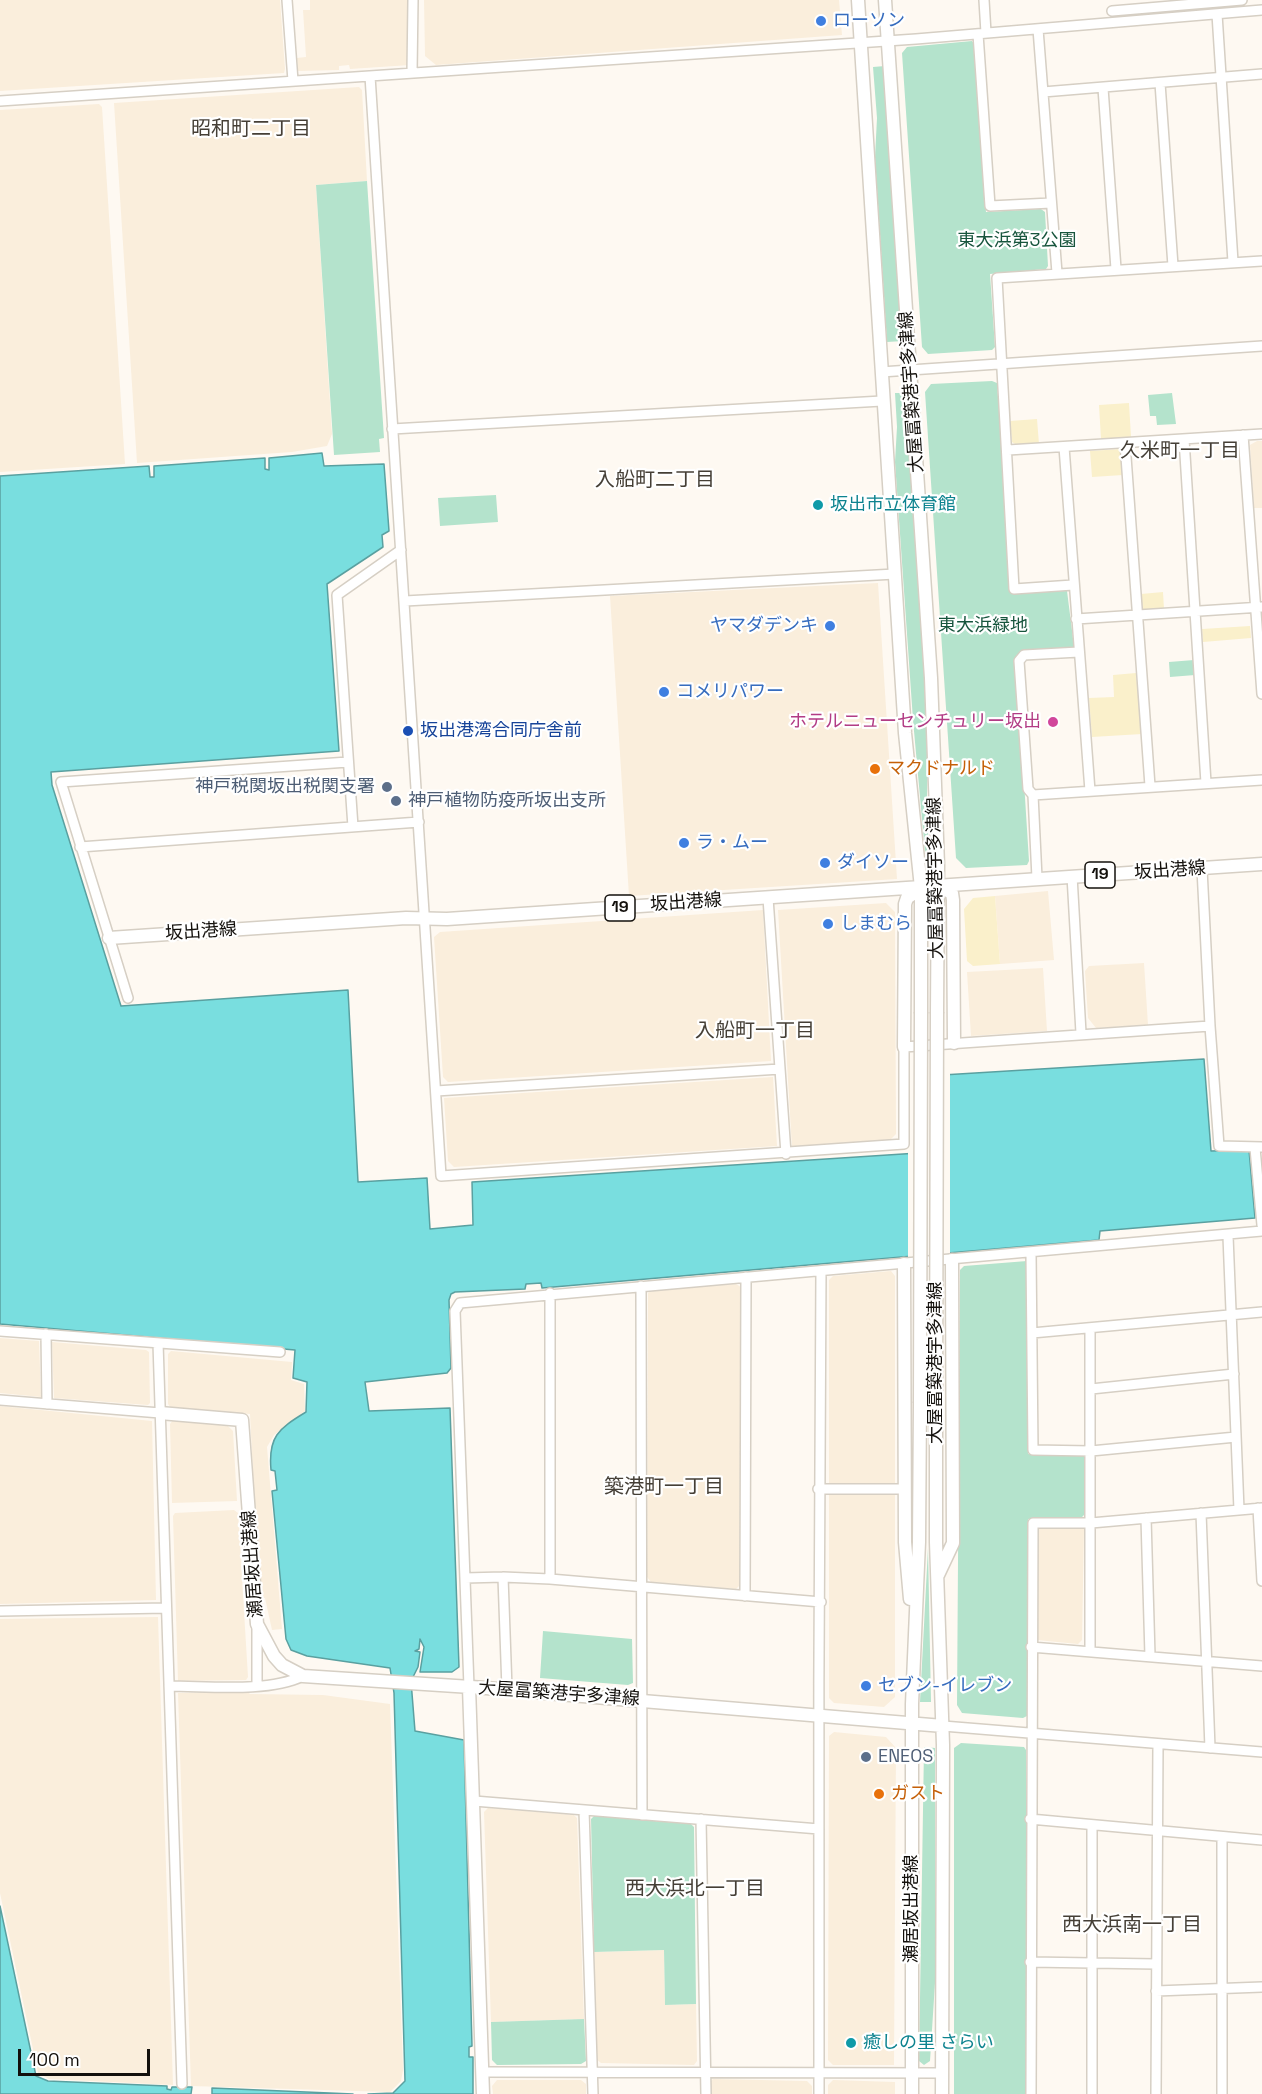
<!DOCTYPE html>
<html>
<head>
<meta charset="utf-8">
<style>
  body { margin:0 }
  #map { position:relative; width:1262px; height:2094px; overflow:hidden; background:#fef9f2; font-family:"Space Grotesk",sans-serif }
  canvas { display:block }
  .scale { position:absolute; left:18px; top:2049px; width:132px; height:27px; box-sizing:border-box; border:3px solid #13100c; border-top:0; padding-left:8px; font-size:18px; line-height:21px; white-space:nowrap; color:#13100c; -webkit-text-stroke:4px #fff; paint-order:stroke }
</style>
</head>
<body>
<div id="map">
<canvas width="1262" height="2094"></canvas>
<div class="scale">100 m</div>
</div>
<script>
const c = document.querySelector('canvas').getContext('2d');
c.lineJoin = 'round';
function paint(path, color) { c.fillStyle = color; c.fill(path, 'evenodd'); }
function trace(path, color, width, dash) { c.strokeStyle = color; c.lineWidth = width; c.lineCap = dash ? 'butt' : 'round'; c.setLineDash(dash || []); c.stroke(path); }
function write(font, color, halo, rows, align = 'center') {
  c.font = font + ' "Space Grotesk","Noto Sans JP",sans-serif'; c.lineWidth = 4.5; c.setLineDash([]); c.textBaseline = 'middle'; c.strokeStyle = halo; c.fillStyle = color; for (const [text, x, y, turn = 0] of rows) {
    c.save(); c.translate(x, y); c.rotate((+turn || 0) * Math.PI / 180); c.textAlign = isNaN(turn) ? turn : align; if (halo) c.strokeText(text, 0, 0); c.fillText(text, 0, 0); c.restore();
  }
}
const built = new Path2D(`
  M0,0h280l5,69 -1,4 -284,18z
  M310,0h100v65l-60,4 -1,-4 -10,1v4l-41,1 -1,-13 9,-1 -3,-47h7z
  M424,0h415l3,35 -406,30 -11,-9z
  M359,87l3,3 5,91 -51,4 16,249 -5,12 -35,6 -155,11 -23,-360z
  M99,104l3,3 23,357 -125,8v-362z
  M1257,441h5v67h-8l-4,-63z
  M878,583l19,296 -268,17 -19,-300z
  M1048,891l6,69 -54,4 -5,-68z
  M886,903l9,9 1,222 -6,6 -98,8 -14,-238z
  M763,910l8,151 -323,21 -5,-5 -9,-140 6,-5z
  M1144,963l4,62 -52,3 -8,-10 -3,-47 4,-5z
  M1043,968l4,63 -76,5 -4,-64z
  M773,1077l4,69 -323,21 -6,-6 -4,-63z
  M891,1271l4,5v421l-11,10 -50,-4 -5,-5v-418l4,-4z
  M736,1284l5,3 -2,299 -3,3 -85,-7 -4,-5 1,-284 3,-3z
  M0,1338l39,3 2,56 -41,-4z
  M52,1342l94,8 3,2 1,51 -2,2 -94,-7z
  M171,1351l121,11 -1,18 13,4 1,27 -31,24 -7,12 15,182 -10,1 -7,-32h-6l-9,-184 -79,-6 -3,-4v-50z
  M0,1406l152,15 4,179 -156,4z
  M173,1420l55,6 5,5 4,70 -65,2 -2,-79z
  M234,1510l4,3 10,164 -2,3 -68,1 -5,-165 2,-3z
  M1082,1526l2,3 -2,111 -4,4 -41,-4 -3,-4 2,-106 4,-3z
  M158,1617l15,468 -124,-6 -11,-6 -38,-180v-274z
  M247,1691l3,3 73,1 67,9 13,366 -2,11 -11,11 -199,-6 -13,-393z
  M834,1732l52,5 10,11 -2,317h-61l-5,-5 1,-324z
  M488,1808l86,7 3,3 7,201 -93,3 -7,-210z
  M664,1950l1,55 31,-1 1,57 -3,4 -93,-2 -5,-4 -2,-107z
  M713,2079l94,2 5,5v8h-103l-1,-10z
  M497,2080h84l5,4v10h-93l-1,-8z
  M833,2080l62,2v12h-67v-9z`);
const green = new Path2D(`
  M972,41l2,3 12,168 55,-3 4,3 3,54 -2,3 -56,5 5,73 -3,3 -64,4 -6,-7 -20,-294 5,-6z
  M885,66l18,275 -16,1 -12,-185 2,-39 -4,-51z
  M367,181l17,257 -5,1 1,13 -46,3 -18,-270z
  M992,381l5,2 15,210 55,-2 7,55 -3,3 -55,6 13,206 -2,4 -61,3 -10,-10 -31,-466 6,-8z
  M895,393h12l22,328 -2,75 2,66 -3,1 -13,-143 -18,-258 2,-35z
  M1172,393l4,31 -19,1 -1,-9h-6l-2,-21z
  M496,495l2,27 -58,4 -2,-28z
  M1194,660l1,15 -25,2 -1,-15z
  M1027,1261l1,193 56,2v59l-3,3 -53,1 -1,197 -4,2 -61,-5 -5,-8 3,-435 4,-4z
  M928,1548l3,154h-11z
  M543,1631l89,8 1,44 -5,2 -88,-7z
  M961,1743l63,4 2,3v344h-72v-346z
  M924,1747l11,1v235l-5,78 -6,4 -5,-4z
  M594,1816l97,8 3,3 2,177 -31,1 -1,-55 -70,2 -3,-133z
  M584,2019l2,42 -5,3 -84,1 -5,-5 -1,-38z`);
const sand = new Path2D(`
  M1129,403l2,34 -30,2 -2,-34z
  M1037,419l2,25 -21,2 -6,-4 -2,-21z
  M1121,449l2,26 -31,2 -2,-26z
  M1163,592l1,17 -23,1v-16z
  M1250,626l1,12 -48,4 -1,-13z
  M1136,673l6,61 -50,3 -3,-39 25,-1 -1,-22z
  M995,896l5,68 -27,2 -6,-5 -3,-52 9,-11z`);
const water = new Path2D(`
  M322,453l2,13 60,-2 5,67 -7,4 1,12 -56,37 12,167 -288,21 1,13 69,221 227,-16 10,192 69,-4 3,51 43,-4 -1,-43 477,-31v-22l-23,-53 278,-17 7,92 38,-1 6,68 -155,13 -1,9 -557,48 -1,-5 -15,1 -1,5 -70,3 -4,2 -2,6 2,68 -4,5 -82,9 4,29 81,-3 9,259 -7,5h-32l4,-25 -4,-8 -1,10 -4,2 5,1 -2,15 -7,14 4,50 49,9 8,306 -3,1v10h4v37h-105l25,-1 12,-12 -11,-388 -4,-25 -83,-12 -16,-6 -5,-11 -14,-148 5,-1 -2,-19 -4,-1c-3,-33 7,-41 35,-58l1,-30 -14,-4 2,-28 -295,-26v-848l149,-10 1,11h4v-11l111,-8v11l4,1v-12z
  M0,1906l36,170 12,5 119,5v3l4,1 1,-3h20l-1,7h-191z
  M212,2088l141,6h-141z`);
const pier = new Path2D(`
  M950,1072v184l-42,4v-110l38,-2 1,-16 -22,1v-60z`);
const minor = new Path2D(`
  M287,0l6,81
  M984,0l2,33
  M1112,11l130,-11
  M1217,14l16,248
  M1038,29l19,244
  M978,34l12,172 61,-3
  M412,73l1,-73
  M370,76l71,1100 463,-32v-97l306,-21 -8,-157
  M1160,83l13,183
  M1103,88l13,181
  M1043,92l219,-18
  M0,101l916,-62 346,-29
  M881,372l381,-26
  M392,429l490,-28
  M1243,435l19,259
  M1184,439l22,344
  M1125,443l25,343
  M1064,447l26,344
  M1008,450l254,-16
  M1073,585l-59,4 -17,-311 265,-17
  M405,601l490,-27
  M1076,619l186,-12
  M1033,795l229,-15
  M353,827l-16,-232 64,-45
  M80,847l339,-25
  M1072,876l9,157
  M1037,878l-4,-83 -5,-6 -9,-128 5,-6 55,-3
  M768,898l18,256
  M128,998l-67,-216 287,-20
  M1210,1026l9,120 43,1
  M436,1091l344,-22
  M1255,1148l7,77
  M1228,1236l11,274
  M1031,1253l2,197 58,1 145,-14
  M641,1286l1,529
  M1090,1329v322
  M0,1331l280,21
  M1032,1333l230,-21
  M46,1334l1,70
  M158,1343l24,741
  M1091,1389l143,-15
  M0,1400l160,13
  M818,1489h86
  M1258,1508l4,73
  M1201,1513l9,235
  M1146,1518l4,138
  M503,1577l4,112
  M465,1578l38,-1 47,2 271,23
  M550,1579v-286
  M745,1596l1,-319
  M0,1611l166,-3
  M257,1626v59
  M1031,1647l231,19
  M169,1686c39,0 98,7 134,-10
  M469,1687l-14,-376 5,-8 802,-72
  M943,1726l319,26
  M474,1801l345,28
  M584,1810l9,284
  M701,1819l5,275
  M1030,1819l232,21
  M1030,1962l126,2
  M1156,1991l106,-4
  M482,2072l459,1
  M819,2094c0,-274 -1,-549 2,-823
  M1031,2094l2,-571h58l171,-15
  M1092,2094v-269
  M1156,2094l2,-350
  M1222,2094v-257`);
const major = new Path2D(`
  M858,0l47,733 16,155v124
  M885,0l46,678 7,187 -1,147
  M939,887l13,6 1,7 1,143
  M109,938l297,-20 41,1 815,-55
  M904,1047l1,-143 2,-6 13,-9
  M904,1264l1,278 5,57
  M936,1403v139l7,203 -1,349
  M160,1413l82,7 15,204 17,32 8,9 21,11 183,12 457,38
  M938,1575l15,-32 -1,-283
  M469,1687l14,407
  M912,2094v-390l7,-162 1,-139`);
const majorBridge = new Path2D(`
  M920,1403l1,-391
  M936,1403l1,-391`);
const markers = [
  [821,21,6,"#3f7fe0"],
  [818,505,6,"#0f9aa8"],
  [830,626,6,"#3f7fe0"],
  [664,692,6,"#3f7fe0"],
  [1053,722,6,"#d1479c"],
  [408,731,6,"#1a4fb4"],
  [875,769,6,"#e8710a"],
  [387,787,6,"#5c6f8a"],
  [396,801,6,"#5c6f8a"],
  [684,843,6,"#3f7fe0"],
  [825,863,6,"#3f7fe0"],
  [828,924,6,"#3f7fe0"],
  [866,1686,6,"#3f7fe0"],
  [866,1757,6,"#5c6f8a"],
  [879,1794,6,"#e8710a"],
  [851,2043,6,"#0f9aa8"]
];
const shields = [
  [1100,875,30],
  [620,908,30]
];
const shieldNames = [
  ["19",1100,875],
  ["19",620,908]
];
const shopNames = [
  ["ローソン",833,21],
  ["ヤマダデンキ",818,626,"right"],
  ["コメリパワー",676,692],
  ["ラ・ムー",696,843],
  ["ダイソー",837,863],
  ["しまむら",840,924],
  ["セブン-イレブン",878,1686]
];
const parkNames = [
  ["東大浜第3公園",1017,241],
  ["東大浜緑地",983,626]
];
const streetNames = [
  ["大屋冨築港宇多津線",912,392,-94],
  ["坂出港線",1170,871,-4],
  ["大屋冨築港宇多津線",936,878,-91],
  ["坂出港線",686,903,-4],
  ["坂出港線",201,932,-4],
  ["大屋冨築港宇多津線",936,1363,-90],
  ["瀬居坂出港線",253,1564,-94],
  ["大屋冨築港宇多津線",559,1694,4],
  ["瀬居坂出港線",912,1909,-90]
];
const cultureNames = [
  ["坂出市立体育館",830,505],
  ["癒しの里 さらい",863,2043]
];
const hotelNames = [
  ["ホテルニューセンチュリー坂出",1041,722]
];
const transitNames = [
  ["坂出港湾合同庁舎前",420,731]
];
const foodNames = [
  ["マクドナルド",887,769],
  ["ガスト",891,1794]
];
const serviceNames = [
  ["神戸税関坂出税関支署",375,787,"right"],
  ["神戸植物防疫所坂出支所",408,801],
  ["ENEOS",878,1757]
];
const neighbourhoodNames = [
  ["昭和町二丁目",251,130],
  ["久米町一丁目",1180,452],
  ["入船町二丁目",655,481],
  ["入船町一丁目",755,1032],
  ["築港町一丁目",664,1488],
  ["西大浜北一丁目",695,1890],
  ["西大浜南一丁目",1132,1926]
];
paint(built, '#faeedc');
paint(green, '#b4e3cc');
paint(sand, '#faf0cb');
paint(water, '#79dedf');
trace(water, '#5aa0a0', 1.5);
paint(pier, '#fef9f2');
trace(minor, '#d6cfc4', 12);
trace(major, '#d6cfc4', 15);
trace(minor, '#fff', 9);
trace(major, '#fff', 12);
trace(majorBridge, '#d6cfc4', 15, []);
trace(majorBridge, '#fff', 12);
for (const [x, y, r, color] of markers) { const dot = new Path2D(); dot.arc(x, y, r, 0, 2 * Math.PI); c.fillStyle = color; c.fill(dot); trace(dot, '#fff', 2); }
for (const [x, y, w] of shields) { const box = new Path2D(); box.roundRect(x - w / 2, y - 13, w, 26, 4.5); c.fillStyle = '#fff'; c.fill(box); trace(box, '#13100c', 1.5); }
write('bold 16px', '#13100c', null, shieldNames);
write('18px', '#366cbe', '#fff', shopNames, 'left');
write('18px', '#17553d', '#fff', parkNames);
write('18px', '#13100c', '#fff', streetNames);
write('18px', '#0d838f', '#fff', cultureNames, 'left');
write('18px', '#b23c85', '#fff', hotelNames, 'right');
write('18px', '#164399', '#fff', transitNames, 'left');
write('18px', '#c56008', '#fff', foodNames, 'left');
write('18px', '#4e5e75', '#fff', serviceNames, 'left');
write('20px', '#453f36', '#fff', neighbourhoodNames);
</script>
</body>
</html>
